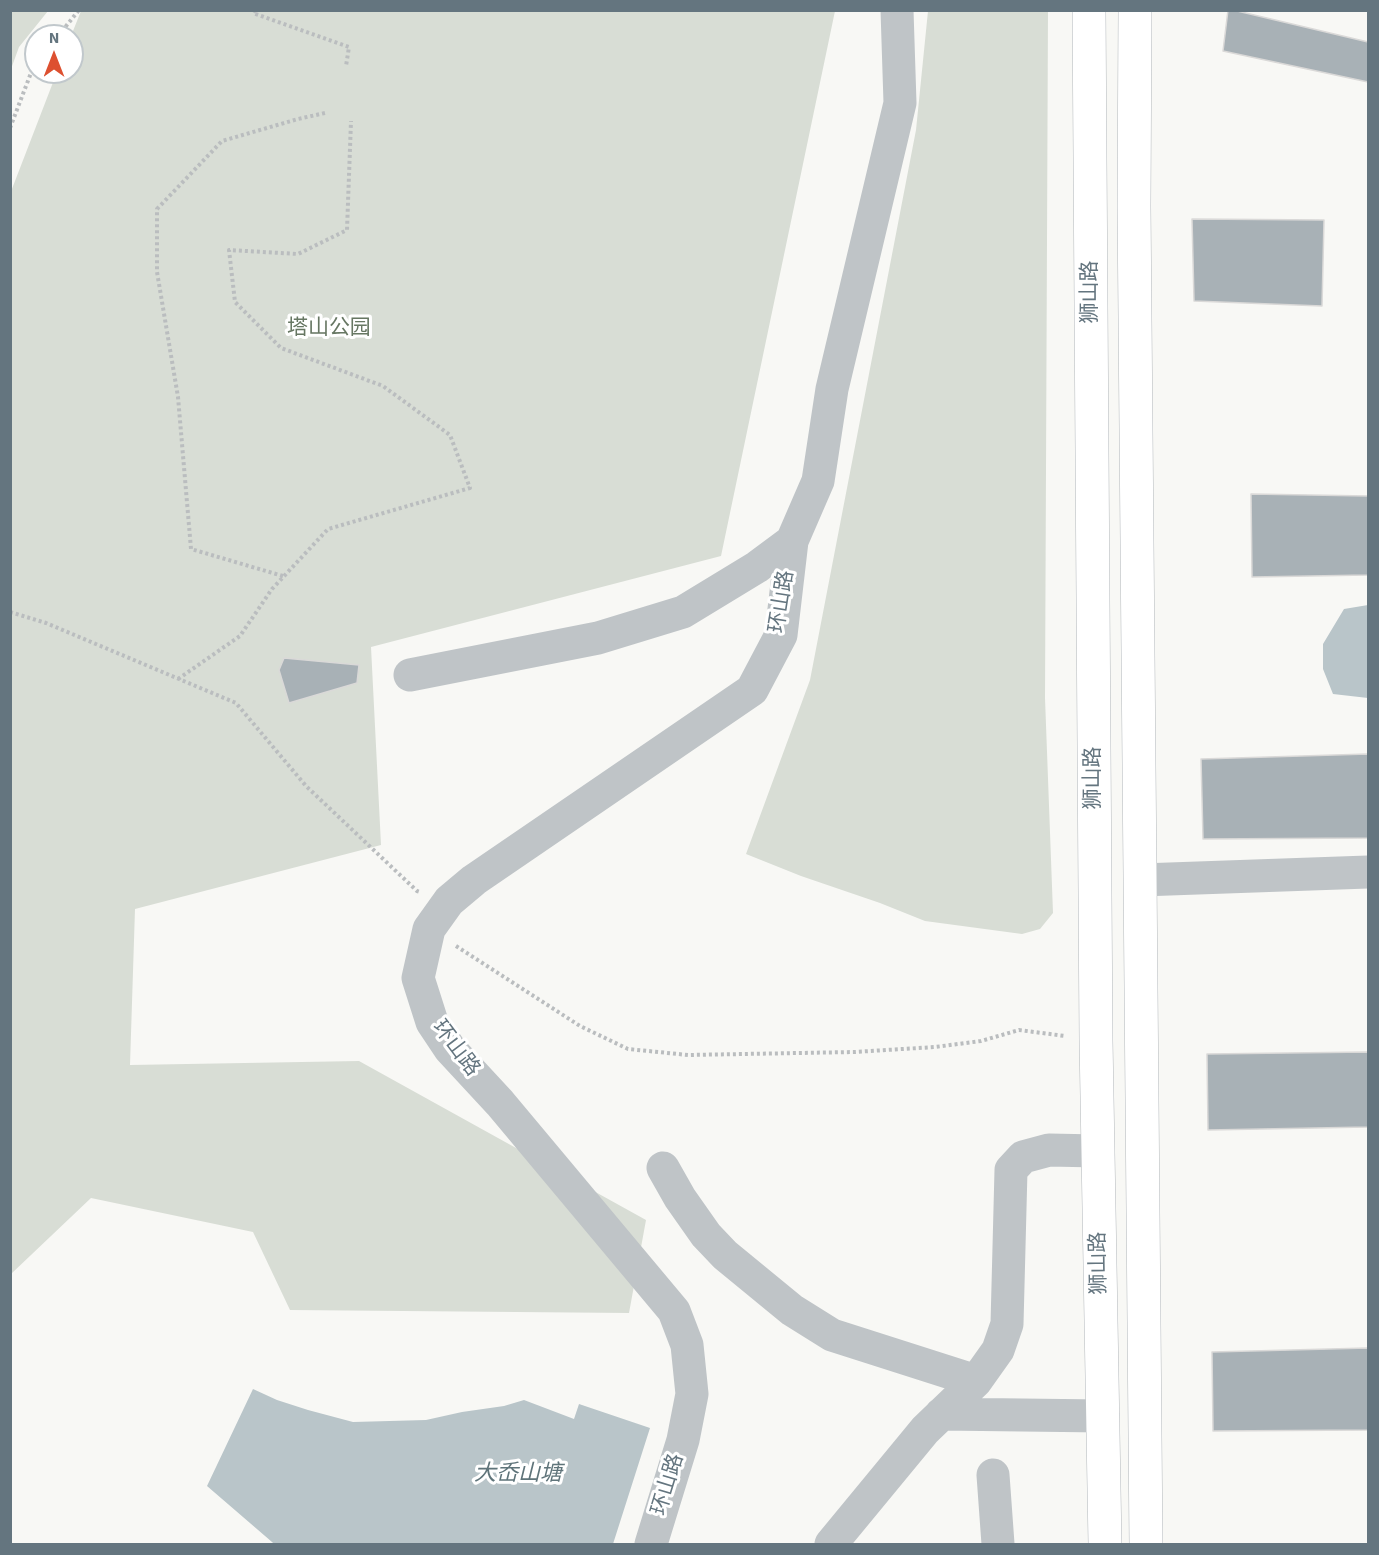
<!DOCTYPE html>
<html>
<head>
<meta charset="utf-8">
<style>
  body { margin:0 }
  #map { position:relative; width:1379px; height:1555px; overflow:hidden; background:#f8f8f5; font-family:"Source Sans 3",sans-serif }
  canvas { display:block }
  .frame { position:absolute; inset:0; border:12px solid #64757f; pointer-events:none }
  .north { position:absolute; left:24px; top:24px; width:60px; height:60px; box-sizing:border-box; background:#fff; border:2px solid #c1c8cc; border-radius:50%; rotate:0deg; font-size:16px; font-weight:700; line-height:24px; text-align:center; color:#64757f }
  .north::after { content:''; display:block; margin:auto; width:21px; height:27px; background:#dd5030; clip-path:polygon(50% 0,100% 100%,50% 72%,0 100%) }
</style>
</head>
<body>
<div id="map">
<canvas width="1379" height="1555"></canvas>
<div class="frame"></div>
<div class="north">N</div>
</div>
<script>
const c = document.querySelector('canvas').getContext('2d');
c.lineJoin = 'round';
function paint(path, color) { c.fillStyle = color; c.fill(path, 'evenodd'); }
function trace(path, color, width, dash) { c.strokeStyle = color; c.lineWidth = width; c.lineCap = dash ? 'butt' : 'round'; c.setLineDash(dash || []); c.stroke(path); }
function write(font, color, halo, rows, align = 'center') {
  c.font = font + ' "Source Sans 3","Noto Sans SC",sans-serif'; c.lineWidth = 6; c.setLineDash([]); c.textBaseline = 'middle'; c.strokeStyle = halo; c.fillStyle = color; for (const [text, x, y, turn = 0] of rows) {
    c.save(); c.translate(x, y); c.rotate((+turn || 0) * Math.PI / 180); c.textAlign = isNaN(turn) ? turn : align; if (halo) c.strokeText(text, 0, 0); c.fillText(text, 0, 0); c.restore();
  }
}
const green = new Path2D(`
  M11,10l37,1 -29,36 -8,22z
  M81,11h754l-114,545 -350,91 10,198 -246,64 -5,156 229,-4 287,159 -17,93 -339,-3 -37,-78 -162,-34 -80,76 -1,-1080 47,-122h15v-36h-1z
  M928,11h120l-3,687 8,215 -13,16 -18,5 -97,-13 -45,-18 -79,-27 -55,-22 64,-174 106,-550z`);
const water = new Path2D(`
  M1368,605v93l-35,-4 -10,-25v-25l21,-35z
  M253,1389l24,11 31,10 45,12 73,-2 36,-8 42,-6 20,-6 50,19 5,-15 71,24 -37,116h-339l-2,-2 -65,-56z`);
const building = new Path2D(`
  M1228,10h5l135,32v40l-145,-31z
  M1192,219l132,1 -2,86 -128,-5z
  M1251,494l117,2v79l-116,2z
  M284,658l75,7 -2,18 -68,20 -10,-33z
  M1368,754v84l-165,1 -2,-80z
  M1368,1052v75l-160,3 -1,-76z
  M1368,1348v82l-155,1 -1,-79z`);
const path = new Path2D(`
  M255,10l-2,3 96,34 -3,19
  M58,36l21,-26
  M10,128l24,-63 2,-2
  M283,576l-92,-27 -13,-152 -21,-125v-63l65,-68 76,-22 27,-6
  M10,612l36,11 190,80 70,83 111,105 3,1
  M178,679l62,-43 32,-47 56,-60 142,-41 -20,-53 -67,-49 -102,-38 -46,-46 -6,-52 69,4 49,-24 4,-109
  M456,946l124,80 48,23 60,6 166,-3 81,-5 46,-6 38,-11 46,6`);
const minor = new Path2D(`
  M410,675l188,-37 85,-26 74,-45 35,-26 26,-60 14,-92 68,-286 -3,-93
  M1141,880l227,-8
  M663,1168l17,30 26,37 19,20 67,55 40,25 144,46
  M941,1414l162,2
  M993,1475l5,69
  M651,1544l32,-104 9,-46 -5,-49 -13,-34 -174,-208 -50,-54 -18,-27 -14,-44 11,-49 20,-28 25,-21 278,-190 29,-55 11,-94
  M831,1544l94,-114 51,-49 22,-31 9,-26 4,-154 12,-13 26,-7 49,1`);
const major = new Path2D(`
  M1089,10l7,1030 9,504
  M1135,10l-1,196 12,1338`);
const streetNames = [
  ["狮山路",1091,292,-90],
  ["环山路",783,602,-81],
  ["狮山路",1094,778,-90],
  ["环山路",455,1049,53],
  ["狮山路",1100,1263,-91],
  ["环山路",669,1485,-73]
];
const parkNames = [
  ["塔山公园",329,329]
];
const waterNames = [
  ["大岙山塘",518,1475]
];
paint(green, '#d8ddd5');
paint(water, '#b9c5c9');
paint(building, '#a8b1b6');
trace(building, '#dad9d8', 1.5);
trace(major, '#b3b8bc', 34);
trace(path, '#babdbf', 4, [3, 3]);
trace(minor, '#bfc4c7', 33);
trace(major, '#fff', 33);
write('21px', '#64757f', '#fff', streetNames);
write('21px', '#677763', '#fff', parkNames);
write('italic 22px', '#5f747a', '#fff', waterNames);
</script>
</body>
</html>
